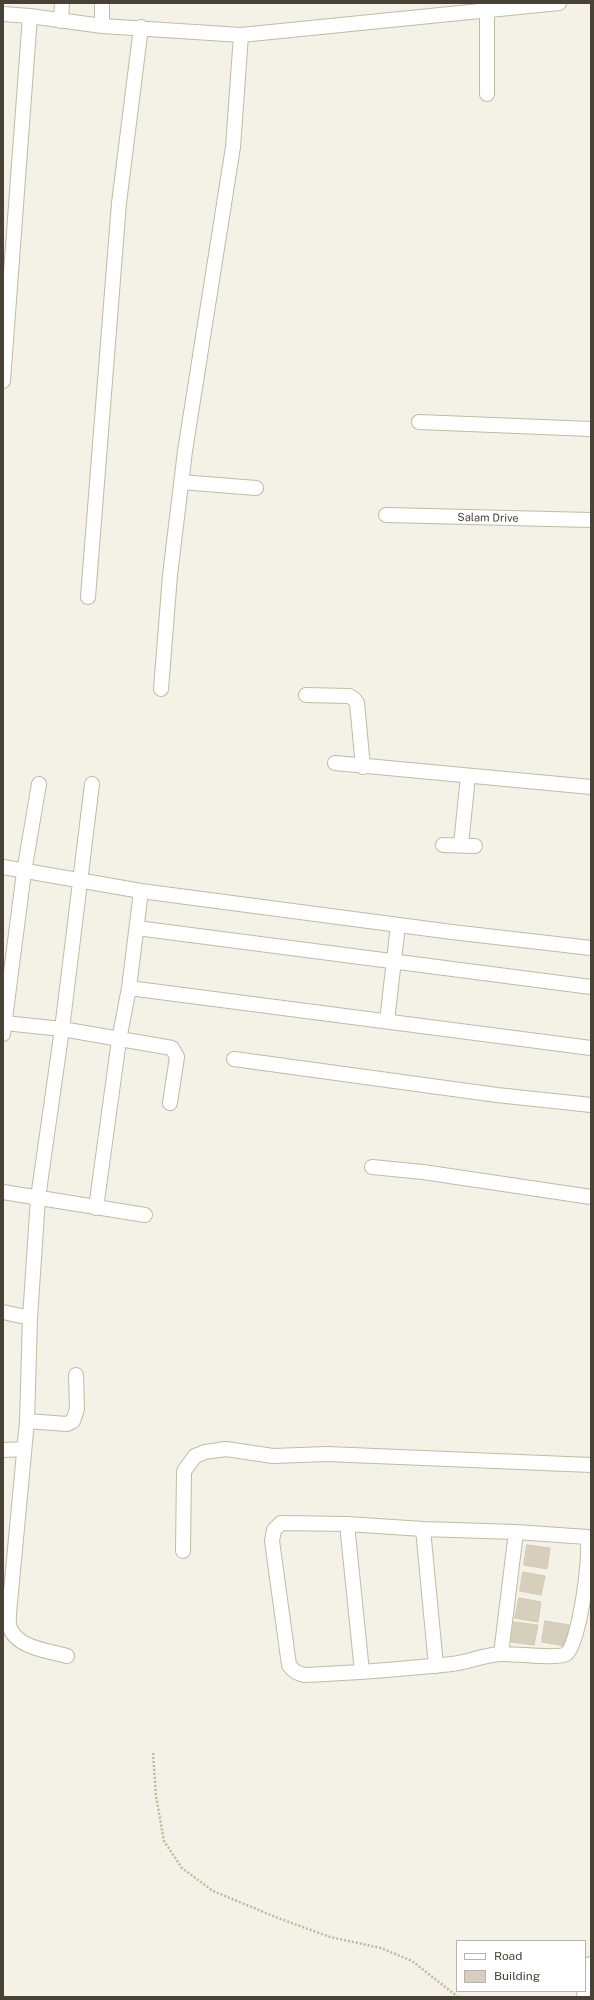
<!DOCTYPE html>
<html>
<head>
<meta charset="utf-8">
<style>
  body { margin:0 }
  #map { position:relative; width:594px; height:2000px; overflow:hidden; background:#f4f1e6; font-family:"Public Sans",sans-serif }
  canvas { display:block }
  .frame { position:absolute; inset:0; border:4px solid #474235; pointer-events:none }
  .legend { position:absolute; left:456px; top:1940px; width:130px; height:52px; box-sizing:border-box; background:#fff; border:1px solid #b5b3ae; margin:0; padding:5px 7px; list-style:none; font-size:12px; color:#474235 }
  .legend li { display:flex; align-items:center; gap:8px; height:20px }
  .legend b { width:20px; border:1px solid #b5b3ae }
</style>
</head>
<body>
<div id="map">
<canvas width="594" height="2000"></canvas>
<div class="frame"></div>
<ul class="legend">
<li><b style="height:5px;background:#fff"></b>Road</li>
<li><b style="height:11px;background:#d6cfbb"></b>Building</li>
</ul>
</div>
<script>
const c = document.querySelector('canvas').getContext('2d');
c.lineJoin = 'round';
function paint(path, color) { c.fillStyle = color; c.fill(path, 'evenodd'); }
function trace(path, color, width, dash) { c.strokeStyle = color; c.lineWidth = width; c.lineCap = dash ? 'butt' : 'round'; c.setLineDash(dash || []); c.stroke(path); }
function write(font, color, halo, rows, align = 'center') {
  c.font = font + ' "Public Sans",sans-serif'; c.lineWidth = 3; c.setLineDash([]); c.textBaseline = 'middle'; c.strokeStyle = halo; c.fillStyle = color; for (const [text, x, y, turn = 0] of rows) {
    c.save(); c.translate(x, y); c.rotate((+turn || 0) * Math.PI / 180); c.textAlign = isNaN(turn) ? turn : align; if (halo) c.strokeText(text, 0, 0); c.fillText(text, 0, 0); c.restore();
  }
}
const building = new Path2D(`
  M527,1545l23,3 -3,21 -23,-4z
  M523,1572l22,4 -4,19 -21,-4z
  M519,1598l22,4 -3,20 -23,-4z
  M545,1621l24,4 -4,21 -23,-4z
  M514,1622l24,3 -4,20 -23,-3z`);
const path = new Path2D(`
  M153,1753l3,43 8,45 18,27 31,23 65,27 52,19 51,11 31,13 46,36`);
const minor = new Path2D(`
  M3,14l27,2 72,10 139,9 318,-32
  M61,21l1,-18
  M102,26v-23
  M487,94v-83
  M3,381l27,-365
  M419,422l172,7
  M181,482l75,6
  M386,515l205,5
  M88,597l31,-394 22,-176
  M161,689l9,-114 15,-124 48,-304 8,-112
  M306,695l43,1 5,3 3,4 6,64
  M335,763l256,24
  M443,845l32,1
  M461,845l7,-69
  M3,867l138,24 311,41 139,16
  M137,928l454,59
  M129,988l462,60
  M387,1021l11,-96
  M5,1023l57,6 110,19 5,9 -7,46
  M3,1034l21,-162 15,-88
  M234,1059l263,36 94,10
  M372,1167l51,5 168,25
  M3,1192l142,23
  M96,1208l23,-168 10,-52 12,-97
  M3,1312l27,6
  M27,1421l40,3 6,-3 4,-12 -1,-34
  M3,1450l21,-1
  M281,1523l66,1 76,5 93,3 71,5c5,15 -8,109 -21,117 -8,5 -51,0 -63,0 -17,0 -34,8 -51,10 -49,5 -98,9 -148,11 -7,-2 -11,-4 -15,-10l-17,-124 2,-11z
  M347,1524l15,148
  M423,1529l13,137
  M183,1551l1,-80 11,-15 10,-4 21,-3 47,7 54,-2 264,11
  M501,1654l15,-122
  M67,1656c-17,-5 -50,-8 -57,-28 -2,-4 -1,-10 -1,-15l18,-192 3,-103 8,-120 24,-169 30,-245`);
const tertiary = new Path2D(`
  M586,1997l5,-31`);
const streetNames = [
  ["Salam Drive",488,518,1]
];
paint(building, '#d6cfbb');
trace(building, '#d2c8ae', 1);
trace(minor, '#c0bba8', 16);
trace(tertiary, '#c0bba8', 20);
trace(path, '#c3b998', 2.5, [2, 2]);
trace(minor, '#fff', 14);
trace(tertiary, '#fff', 18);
write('11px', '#474235', '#fff', streetNames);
</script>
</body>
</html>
